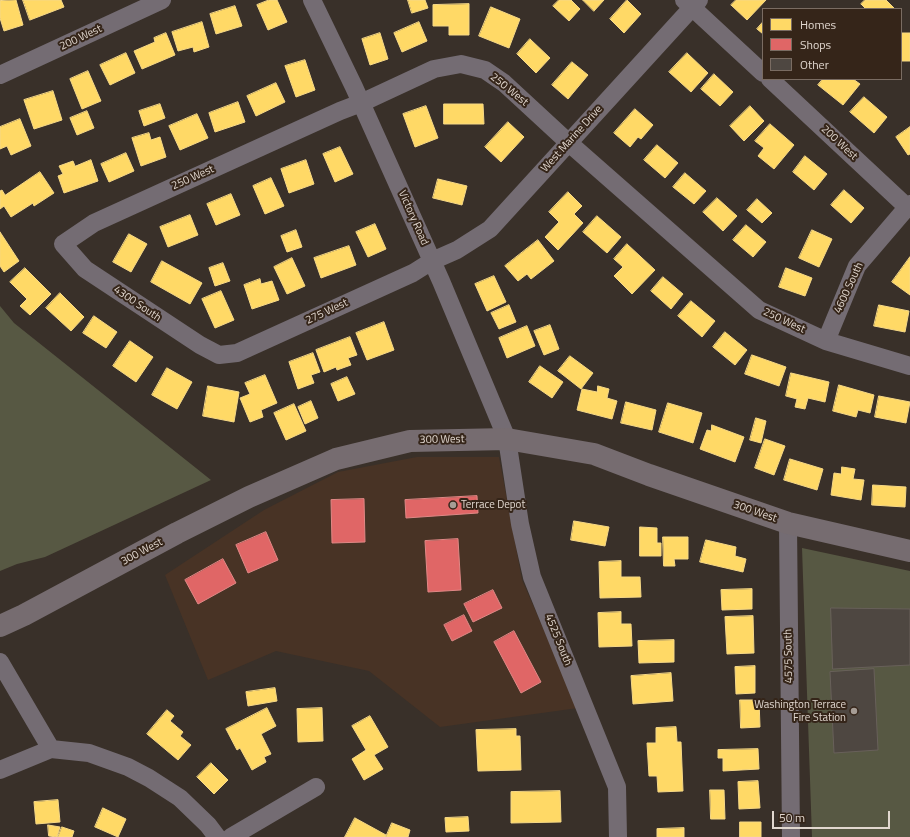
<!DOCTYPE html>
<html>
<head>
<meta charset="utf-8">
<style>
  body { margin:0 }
  #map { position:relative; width:910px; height:837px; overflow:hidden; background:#393029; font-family:"Titillium Web",sans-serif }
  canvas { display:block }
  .legend { position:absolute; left:762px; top:8px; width:140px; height:72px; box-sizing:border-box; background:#352519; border:1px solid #7a6c62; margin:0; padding:5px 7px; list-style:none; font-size:12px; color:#e1d7cf }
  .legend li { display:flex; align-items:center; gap:8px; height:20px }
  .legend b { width:20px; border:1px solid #7a6c62 }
  .scale { position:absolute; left:772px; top:811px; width:118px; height:18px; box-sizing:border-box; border:2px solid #e1d7cf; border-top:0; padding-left:5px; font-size:12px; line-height:14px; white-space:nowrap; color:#e1d7cf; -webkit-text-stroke:3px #352519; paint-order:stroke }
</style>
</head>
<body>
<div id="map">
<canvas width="910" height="837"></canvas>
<ul class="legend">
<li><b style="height:11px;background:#ffd966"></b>Homes</li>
<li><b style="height:11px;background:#e06666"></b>Shops</li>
<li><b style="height:11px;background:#4e4741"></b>Other</li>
</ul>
<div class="scale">50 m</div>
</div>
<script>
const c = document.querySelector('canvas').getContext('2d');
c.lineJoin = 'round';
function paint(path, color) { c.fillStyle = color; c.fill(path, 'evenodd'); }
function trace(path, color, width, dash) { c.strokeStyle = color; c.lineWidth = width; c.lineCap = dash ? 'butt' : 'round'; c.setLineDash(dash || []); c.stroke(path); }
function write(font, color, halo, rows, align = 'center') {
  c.font = font + ' "Titillium Web",sans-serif'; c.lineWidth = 4; c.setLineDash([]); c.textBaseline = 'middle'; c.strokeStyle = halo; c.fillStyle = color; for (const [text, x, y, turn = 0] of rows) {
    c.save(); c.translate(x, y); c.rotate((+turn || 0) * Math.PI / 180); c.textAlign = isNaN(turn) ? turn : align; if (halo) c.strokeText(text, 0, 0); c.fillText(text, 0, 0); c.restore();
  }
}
const built = new Path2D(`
  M417,457h82l23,123 56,128 -138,19 -71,-56 -93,-20 -68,29 -43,-105 99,-65 74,-38z`);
const green = new Path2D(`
  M0,306l14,17 197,157 -166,77 -28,7 -17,7z
  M802,548l108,23v266h-98z`);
const homes = new Path2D(`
  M16,0l7,25 -19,6 -4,-13v-17z
  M23,0h38l3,7 -34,13z
  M269,0h8l10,22 -19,8 -11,-25z
  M408,0h17l3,8 -16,5z
  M559,0h12l9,9 -11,12 -16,-15z
  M583,0h21l-10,11z
  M627,0l14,14 -17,19 -14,-14z
  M736,0h30l-19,20 -16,-15z
  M865,0h21l9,9h-29l-5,-5z
  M469,4v31h-20v-9h-16v-21z
  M235,6l7,20 -26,8 -6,-20z
  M491,7l29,12 -11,29 -30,-12z
  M202,22l7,25 -15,5 -1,-5 -15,4 -6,-19z
  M419,22l8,19 -25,11 -8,-19z
  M763,22v12l-6,-5z
  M166,33l9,22 -33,14 -8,-18 21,-9 -1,-4z
  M380,33l8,26 -18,6 -8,-26z
  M901,33h9v28h-9z
  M530,39l20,19 -14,15 -19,-19z
  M126,53l9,20 -25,12 -10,-20z
  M687,53l21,20 -17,19 -22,-20z
  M305,60l10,30 -19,7 -11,-31z
  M572,62l16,13 -20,24 -16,-14z
  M88,71l13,30 -19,8 -12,-30z
  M714,74l19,18 -13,14 -19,-17z
  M823,79h30l7,5 -17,21 -25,-20z
  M276,83l9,19 -29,14 -9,-20z
  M53,91l9,29 -28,9 -10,-29z
  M864,97l23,20 -13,16 -24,-21z
  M238,102l7,20 -30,10 -6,-19z
  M160,104l5,14 -21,8 -5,-15z
  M444,104h39l1,20h-40z
  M426,106l12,32 -23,9 -12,-33z
  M750,106l14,15 -20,20 -14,-15z
  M635,109l18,16 -12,14 -3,-2 -8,10 -16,-14z
  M87,111l7,17 -17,7 -7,-17z
  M197,114l11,24 -28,12 -11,-24z
  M20,119l11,27 -20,9 -4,-9 -7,3v-22z
  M508,122l16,15 -23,25 -16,-15z
  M770,124l24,21 -20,24 -16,-13 6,-8 -9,-7z
  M910,127v27l-2,1 -12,-18z
  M149,133l2,7 9,-3 6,20 -25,9 -9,-28z
  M657,145l21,18 -13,15 -21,-18z
  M340,147l13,27 -18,8 -12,-28z
  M126,153l8,18 -25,11 -8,-18z
  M805,156l22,18 -13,16 -21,-18z
  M91,160l7,21 -34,12 -6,-17 5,-2 -4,-8 14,-5 2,5z
  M306,160l8,24 -25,9 -8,-24z
  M40,172l14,21 -20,13 -1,-3 -22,14 -7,-11 -4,3v-18l2,-1 3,5z
  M685,173l21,18 -12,13 -21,-17z
  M271,178l13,28 -19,8 -12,-28z
  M438,179l29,7 -5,19 -29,-7z
  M844,190l20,18 -13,15 -20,-18z
  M568,192l14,14 -8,8 9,9 -25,27 -13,-13 14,-15 -10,-10z
  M231,194l9,21 -24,10 -9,-21z
  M717,198l20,18 -14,15 -20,-19z
  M757,199l15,14 -10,10 -15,-13z
  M190,215l8,20 -30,12 -8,-20z
  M597,216l24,21 -14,16 -24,-21z
  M375,224l11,25 -18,8 -12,-25z
  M746,225l20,17 -13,15 -20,-17z
  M296,230l6,17 -15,5 -6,-16z
  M812,230l20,9 -13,28 -20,-9z
  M0,232l19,29 -15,11 -4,-6z
  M129,234l18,10 -16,28 -18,-10z
  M538,240l16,21 -23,18 -4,-5 -9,7 -13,-15z
  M627,244l28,26 -23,24 -18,-18 9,-9 -9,-8z
  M349,246l7,19 -35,13 -7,-20z
  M910,257v38l-18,-13z
  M292,258l13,28 -18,8 -13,-27z
  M162,261l40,22 -12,21 -39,-22z
  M223,263l7,18 -15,5 -6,-18z
  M25,268l26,26 -21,21 -10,-9 7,-7 -17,-17z
  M786,268l26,10 -7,18 -26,-9z
  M494,276l12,26 -19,9 -12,-27z
  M663,277l20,17 -12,15 -20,-18z
  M260,279l1,5 11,-3 7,19 -27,9 -8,-24z
  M221,291l13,29 -19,8 -13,-29z
  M60,293l24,24 -13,14 -25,-23z
  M691,301l24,20 -13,16 -24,-21z
  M509,305l7,17 -17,7 -8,-16z
  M879,305l30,6 -4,21 -31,-6z
  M94,316l23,16 -11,16 -23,-15z
  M384,322l10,28 -27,10 -11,-27z
  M550,325l9,24 -15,6 -10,-24z
  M527,326l8,20 -28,12 -8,-20z
  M725,332l22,18 -12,15 -22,-18z
  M350,337l7,18 -9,3 3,7 -14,5 -1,-3 -12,5 -8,-22z
  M130,341l23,16 -17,25 -23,-16z
  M313,353l7,19 -9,3 3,8 -16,6 -9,-27z
  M752,355l34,12 -7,19 -34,-12z
  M570,356l23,17 -12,16 -23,-18z
  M540,366l23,16 -11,16 -23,-16z
  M167,368l25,14 -15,27 -25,-14z
  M791,373l38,9 -4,20 -17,-4 -3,11 -10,-2 2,-8 -11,-3z
  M265,375l12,28 -16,7 2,7 -13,5 -10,-24 10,-4 -5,-11z
  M347,377l8,17 -17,7 -7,-17z
  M839,385l35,10 -4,18 -12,-3 -2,7 -23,-6z
  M208,386l31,6 -5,30 -31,-6z
  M598,386l11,3 -2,9 10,3 -5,18 -35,-9 5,-21 15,3z
  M879,396l31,6 -4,21 -31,-6z
  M311,401l7,17 -13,6 -7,-17z
  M626,402l30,8 -4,20 -31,-7z
  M668,403l34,10 -9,30 -34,-11z
  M294,404l12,27 -20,9 -12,-27z
  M756,418l10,3 -5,22 -11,-3z
  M712,425l32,12 -9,25 -35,-13 7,-19 4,1z
  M765,439l20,7 -11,29 -19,-7z
  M790,459l33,10 -6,21 -33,-10z
  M842,467l13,2 -2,10 11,1 -3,20 -30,-5 3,-22 7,1z
  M873,485l33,2 -1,20 -33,-2z
  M574,521l35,6 -4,19 -34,-6z
  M640,527l17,1v15h4v13h-21z
  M663,537h25v22h-14l1,7h-11z
  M706,540l30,7 -1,9 11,3 -3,13 -43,-10z
  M621,561v16h19l1,20 -41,1 -1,-36z
  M752,589v20l-30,1 -1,-20z
  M621,612v12h10l1,22 -33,1 -1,-34z
  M753,616l1,37 -27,1 -2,-37z
  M674,640v22l-35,1 -1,-22z
  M755,666v27l-19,1 -1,-27z
  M671,673l2,28 -40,3 -2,-28z
  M275,688l2,13 -29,5 -2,-14z
  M740,700h19l1,27 -19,1z
  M267,708l9,18 -15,8 10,20 -7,3 2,5 -14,8 -12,-22 -3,2 -11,-21z
  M322,708l1,33 -25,1 -1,-33z
  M167,710l7,6 -4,5 13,11 -3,4 11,9 -13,15 -31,-26z
  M370,716l18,31 -14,8 9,14 -19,11 -12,-21 14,-9 -14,-24z
  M676,727l1,15h4l2,49 -25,1 -1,-16h-8l-2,-33h9v-15z
  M516,729v7h4l1,34 -43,1 -2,-41z
  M758,749l1,20 -36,2v-13h-5v-8z
  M211,763l17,17 -14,14 -17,-17z
  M758,781l2,27 -21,1 -1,-27z
  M710,790h14l1,29h-14z
  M560,791l1,31 -50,1v-31z
  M58,800l2,22 -24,2 -2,-22z
  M103,808l23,11 -8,18 -23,-10z
  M468,817l1,14 -23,1 -1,-14z
  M355,818l31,17 -1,2h-40z
  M740,822h21v15h-21z
  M392,823l18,7 -2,7h-22z
  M48,825l12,2 -3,10 -8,-1z
  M62,827l12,4 -2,6h-14z
  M684,828v9h-27v-8z`);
const shops = new Path2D(`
  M477,496l1,17 -72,5 -1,-18z
  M364,499l1,43 -33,1 -1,-43z
  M266,532l12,28 -30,13 -12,-28z
  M458,539l3,51 -33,2 -3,-51z
  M223,559l13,24 -38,21 -13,-24z
  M493,590l9,18 -29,14 -9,-18z
  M464,615l8,16 -20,10 -8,-16z
  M514,631l27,51 -20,11 -27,-51z`);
const building = new Path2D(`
  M831,608l79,1v56l-77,4z
  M874,669l4,81 -44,3 -4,-81z`);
const minor = new Path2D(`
  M312,0l42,87 87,194 66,158 13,85 12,53 85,210 1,50
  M684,0l79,73
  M699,0l-209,229 -33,21 -25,11 -19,12 -176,80 -18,2 -19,-10 -115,-76 -22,-25 31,-21 246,-112 21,-8 73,-34 27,-5 24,6 19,13 65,60 190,167 67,31 84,25
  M0,75l162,-75
  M770,79l137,128
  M826,341l31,-75 53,-62
  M788,523l3,314
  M0,662l51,87
  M0,770l51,-21 38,4 39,14 21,11 31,20 28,27 9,12
  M231,837l85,-50`);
const major = new Path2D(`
  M0,626l24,-11 153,-82 72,-36 87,-38 74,-18 97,-2 87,15 55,21 139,48 122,28`);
const markers = [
  [453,505,4,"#a69d95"],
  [854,711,4,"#a69d95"]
];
const streetNames = [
  ["200 West",81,38,-25],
  ["250 West",509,90,39],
  ["West Marine Drive",572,139,-48],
  ["200 West",839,143,43],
  ["250 West",193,178,-24],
  ["Victory Road",413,218,66],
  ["4600 South",849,288,-65],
  ["4300 South",137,304,34],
  ["275 West",327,312,-25],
  ["250 West",784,321,25],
  ["300 West",442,440,-1],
  ["300 West",755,512,19],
  ["300 West",142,552,-28],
  ["4525 South",558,640,68],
  ["4575 South",789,656,-91]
];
const poiNames = [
  ["Terrace Depot",461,505],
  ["Washington Terrace",846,705,"right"],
  ["Fire Station",846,718,"right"]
];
paint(built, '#483325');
paint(green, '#575843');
paint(homes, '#ffd966');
trace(homes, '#f6d886', 1);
paint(shops, '#e06666');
trace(shops, '#e08886', 1);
paint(building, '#4e4741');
trace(building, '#68605a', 1);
trace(minor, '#746c73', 18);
trace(major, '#766c70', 22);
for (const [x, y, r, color] of markers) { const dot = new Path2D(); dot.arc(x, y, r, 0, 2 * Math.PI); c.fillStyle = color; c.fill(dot); trace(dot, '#352519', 1.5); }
write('11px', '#e1d7cf', '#352519', streetNames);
write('11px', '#e1d7cf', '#352519', poiNames, 'left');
</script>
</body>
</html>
